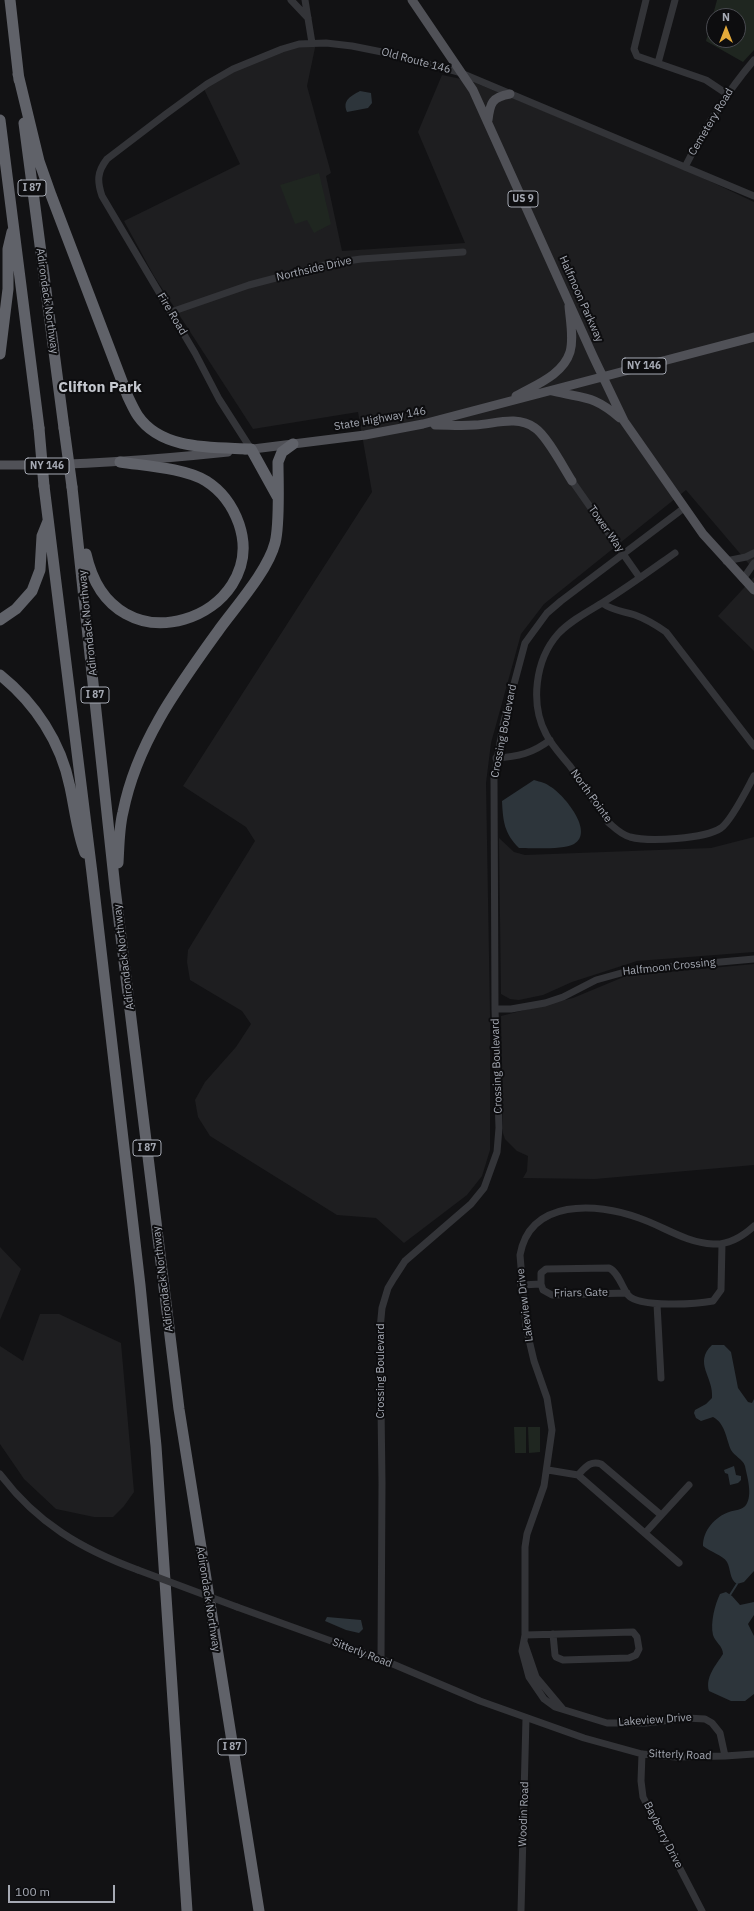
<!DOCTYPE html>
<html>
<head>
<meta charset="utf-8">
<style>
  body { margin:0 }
  #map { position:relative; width:754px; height:1911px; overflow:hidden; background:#121214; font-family:"IBM Plex Sans",sans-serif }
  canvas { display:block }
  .north { position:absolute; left:706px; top:8px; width:40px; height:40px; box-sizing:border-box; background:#0d0d0f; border:1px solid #4a4b51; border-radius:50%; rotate:0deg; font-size:11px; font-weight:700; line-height:16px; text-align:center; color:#a5a9b3 }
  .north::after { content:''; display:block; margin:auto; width:14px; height:18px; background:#e3aa3b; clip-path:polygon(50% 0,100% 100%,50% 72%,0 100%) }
  .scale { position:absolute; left:8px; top:1885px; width:107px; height:18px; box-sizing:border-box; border:2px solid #a5a9b3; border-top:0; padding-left:5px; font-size:12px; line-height:14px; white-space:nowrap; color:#a5a9b3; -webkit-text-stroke:3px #0d0d0f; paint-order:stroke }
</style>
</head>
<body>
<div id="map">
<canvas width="754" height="1911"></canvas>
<div class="north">N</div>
<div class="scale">100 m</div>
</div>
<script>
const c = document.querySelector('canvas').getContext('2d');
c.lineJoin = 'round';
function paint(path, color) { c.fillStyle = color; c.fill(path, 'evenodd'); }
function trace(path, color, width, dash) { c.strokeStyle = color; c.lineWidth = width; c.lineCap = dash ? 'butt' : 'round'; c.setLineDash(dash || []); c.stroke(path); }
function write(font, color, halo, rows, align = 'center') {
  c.font = font + ' "IBM Plex Sans",sans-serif'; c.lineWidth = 4; c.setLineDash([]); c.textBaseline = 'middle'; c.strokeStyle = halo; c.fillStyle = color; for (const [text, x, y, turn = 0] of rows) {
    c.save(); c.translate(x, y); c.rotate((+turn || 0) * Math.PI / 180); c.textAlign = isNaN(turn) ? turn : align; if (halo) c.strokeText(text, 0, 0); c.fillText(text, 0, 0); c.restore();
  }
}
const built = new Path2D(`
  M316,43l-9,43 24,87 -5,3 16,75 123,-8 -47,-111 24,-57 29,6 213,88 70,33v368l-68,-80 -142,114 -23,30 -30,109 -5,40 4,231v136l-8,26 -15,19 -63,48 -28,-25 -39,-3 -127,-79 -12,-19 -3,-17 10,-18 31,-35 15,-23 -9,-13 -52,-31 -3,-18 1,-12 67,-109 -9,-14 -63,-41 189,-294 -14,-80 -105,17 -99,-153 -30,-55 116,-57 -37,-77 73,-36z
  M754,577v74l-36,-35z
  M754,837v115l-117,9 -65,21 -29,13 -24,5 -9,-1 -9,-5 -2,-156 15,14 11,3 186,-7z
  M754,964v201l-159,14 -72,-1 4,-7 1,-15 -11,-5 -12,-12 -2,-6 -2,-117 72,-18 53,-22z
  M0,1247l21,22 -21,51z
  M40,1314h19l62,29 13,149 -10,14 -11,11h-19l-38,-8 -32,-30 -24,-35v-98l23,15z`);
const green = new Path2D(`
  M717,0h37v50l-11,12 -37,-21zM714,16h24v24h-24z
  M319,173l12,51 -17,9 -7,-13 -12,4 -15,-39z
  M514,1427h12v26h-11z
  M528,1427h12v25l-11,1z`);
const water = new Path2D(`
  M360,91l11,2 1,10 -4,5 -21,4c-5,-12 4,-16 13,-21z
  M534,780c7,2 12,3 17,7 13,8 44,45 23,57 -11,6 -43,4 -55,4 -15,-15 -16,-27 -17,-47z
  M712,1345h12l7,7 7,36 10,14 4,1 2,-4v172l-10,11 -7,2c-8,-5 -6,-15 -10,-22 -4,-7 -17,-10 -24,-16 0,-16 12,-29 26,-34 6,-2 13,-2 17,-7 7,-10 1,-29 -1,-39 -2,-7 -11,-10 -14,-16 -5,-12 -6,-27 -18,-33l-12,4 -5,-3 -2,-5 1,-3 11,-6 6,-6c2,-21 -19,-35 0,-53z
  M734,1466l2,9 5,1v4l-3,3 -8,2 -2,-11 -3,-1 -1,-3z
  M726,1592l6,4 8,9 14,-3v13l-6,9 6,12v58l-9,7h-14l-22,-10c-4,-14 7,-26 14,-37 0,-8 -8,-12 -10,-19 -3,-12 2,-31 7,-41z
  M327,1617l34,3 2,9 -4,4 -13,-3 -21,-9z`);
const stream = new Path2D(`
  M730,1595l7,-11`);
const minor = new Path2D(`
  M291,0l17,18
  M305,0l7,43
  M646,0l-12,49 3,7 69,24 21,14
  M658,63l17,-63
  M685,167c20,-40 40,-73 69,-107
  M171,312l78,-27 84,-22 28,-4 102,-7
  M251,449l-32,-50 -24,-46 -93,-157c-5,-15 -5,-24 5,-37l59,-45 41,-30 26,-15 49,-20 17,-5 27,-1 26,3 45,9 64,18 293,123
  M572,481l68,97
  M675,553c-24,17 -47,34 -73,50 -15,9 -32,18 -44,31 -23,26 -28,70 -12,100 6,12 16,22 24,32 13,18 25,37 38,56 7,6 12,12 22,15 19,5 75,2 91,-9 11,-8 26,-39 33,-52
  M726,561l20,-4 8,-4
  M743,579l11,-16
  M602,603c11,8 21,8 33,12 11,4 21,10 31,17l88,114
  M496,758c22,-1 37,-5 54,-18
  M495,1009h16l34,-6 18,-6 33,-17 36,-10 122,-11
  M541,1284v-11l5,-4 63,-1c9,4 13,19 19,27 11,13 69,9 85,6l8,-11 1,-46
  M521,1285l20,-1 2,6 9,5 75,-2
  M657,1304l4,74
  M548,1470l30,5 101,88
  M0,1474c37,49 81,75 138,96
  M578,1475c7,-7 12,-15 23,-11l60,51
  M645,1533l44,-48
  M237,1607l144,52 99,42 104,37 58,16 34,3 49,-1 29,-2
  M525,1635l108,-3 4,5 2,12 -3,6 -7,3 -66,2 -7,-3 -1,-2 -2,-21
  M524,1642l12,35 26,31
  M381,1659l1,-176 -2,-154 2,-21 6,-20 6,-10 11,-17 66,-57 13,-16 13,-36 2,-24 -4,-119 -1,-231 9,-53 22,-82 22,-30 14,-12 123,-93
  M642,1754l-1,27 2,16 59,114
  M725,1756l-5,-23 -8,-10 -7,-4 -18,-1 -41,5h-39l-52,-16 -11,-8 -15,-22 -7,-26 3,-16v-88l2,-13 17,-48 8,-56 -5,-32 -13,-37 -8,-34 -6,-72c10,-56 76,-53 119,-37 24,8 47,25 74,26 16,1 30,-8 41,-18
  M521,1911l5,-193`);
const major = new Path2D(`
  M412,0l61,90 120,266 31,65 79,113 51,56
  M488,120c2,-17 4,-23 22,-26
  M552,391c32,8 40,3 68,27
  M516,396c19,-11 47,-21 54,-44 4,-14 0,-32 -1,-46
  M435,425c13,0 27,1 40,0 20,-1 42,-10 60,3 12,8 28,39 37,53
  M245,450l120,-15 58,-11 331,-87
  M0,465c77,1 152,-5 228,-13`);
const highway = new Path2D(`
  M10,0l9,80
  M18,74l21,87 12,34 77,202c3,6 6,13 10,19 24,35 76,31 113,33l26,47
  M0,120l39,308
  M24,123l40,305
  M0,354l8,-65v-40l4,-17
  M44,486l48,387 48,412 16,161 31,465
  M72,487l43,401 64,521 80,502
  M86,554c27,122 184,62 153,-30 -6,-17 -17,-33 -33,-43 -22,-13 -60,-15 -86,-19
  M0,620l16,-11 16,-18 8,-21 2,-34 6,-15
  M0,675c35,28 61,67 70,112 5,23 7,45 15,66
  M118,863c1,-17 1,-35 5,-51 14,-71 57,-128 98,-185 17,-23 47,-57 54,-84 5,-19 3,-60 3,-81l4,-10 11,-8`);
const minorBridge = new Path2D(`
  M138,1570l99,37`);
const highwayBridge = new Path2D(`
  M39,428l5,58
  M64,428l8,59`);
const shields = [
  [32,188,28],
  [523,199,30],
  [644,366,44],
  [47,466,44],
  [95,695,28],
  [147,1148,28],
  [232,1747,28]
];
const shieldNames = [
  ["I 87",32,188],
  ["US 9",523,199],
  ["NY 146",644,366],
  ["NY 146",47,466],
  ["I 87",95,695],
  ["I 87",147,1148],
  ["I 87",232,1747]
];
const streetNames = [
  ["Old Route 146",416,61,15],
  ["Cemetery Road",711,122,-59],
  ["Northside Drive",314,269,-13],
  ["Halfmoon Parkway",581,299,66],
  ["Adirondack Northway",47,301,82],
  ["Fire Road",172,314,59],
  ["State Highway 146",380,419,-10],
  ["Tower Way",606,529,55],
  ["Adirondack Northway",88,623,-96],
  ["Crossing Boulevard",504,731,-79],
  ["North Pointe",591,796,54],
  ["Adirondack Northway",124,957,-97],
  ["Halfmoon Crossing",669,967,-6],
  ["Crossing Boulevard",497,1066,-92],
  ["Adirondack Northway",163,1279,-97],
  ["Friars Gate",581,1293,-1],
  ["Lakeview Drive",525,1305,-97],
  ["Crossing Boulevard",381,1371,-90],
  ["Adirondack Northway",208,1599,81],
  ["Sitterly Road",362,1653,21],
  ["Lakeview Drive",655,1720,-4],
  ["Sitterly Road",680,1755,2],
  ["Woodin Road",524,1814,-88],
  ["Bayberry Drive",663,1835,63]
];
const districtNames = [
  ["Clifton Park",100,388]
];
paint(built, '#1e1e20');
paint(green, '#1f2620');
paint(water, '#2d353b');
trace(stream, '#2d353b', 2);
trace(minor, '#333438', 7);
trace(major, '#505157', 9);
trace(highway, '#606269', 11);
trace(minorBridge, '#333438', 7);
trace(highwayBridge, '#606269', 11);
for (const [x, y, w] of shields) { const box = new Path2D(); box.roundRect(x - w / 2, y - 8, w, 16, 3); c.fillStyle = '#0d0d0f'; c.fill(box); trace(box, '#a5a9b3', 1); }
write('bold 10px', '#a5a9b3', null, shieldNames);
write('11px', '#a5a9b3', '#0d0d0f', streetNames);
write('bold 15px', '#c5c8cf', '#0d0d0f', districtNames);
</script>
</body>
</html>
